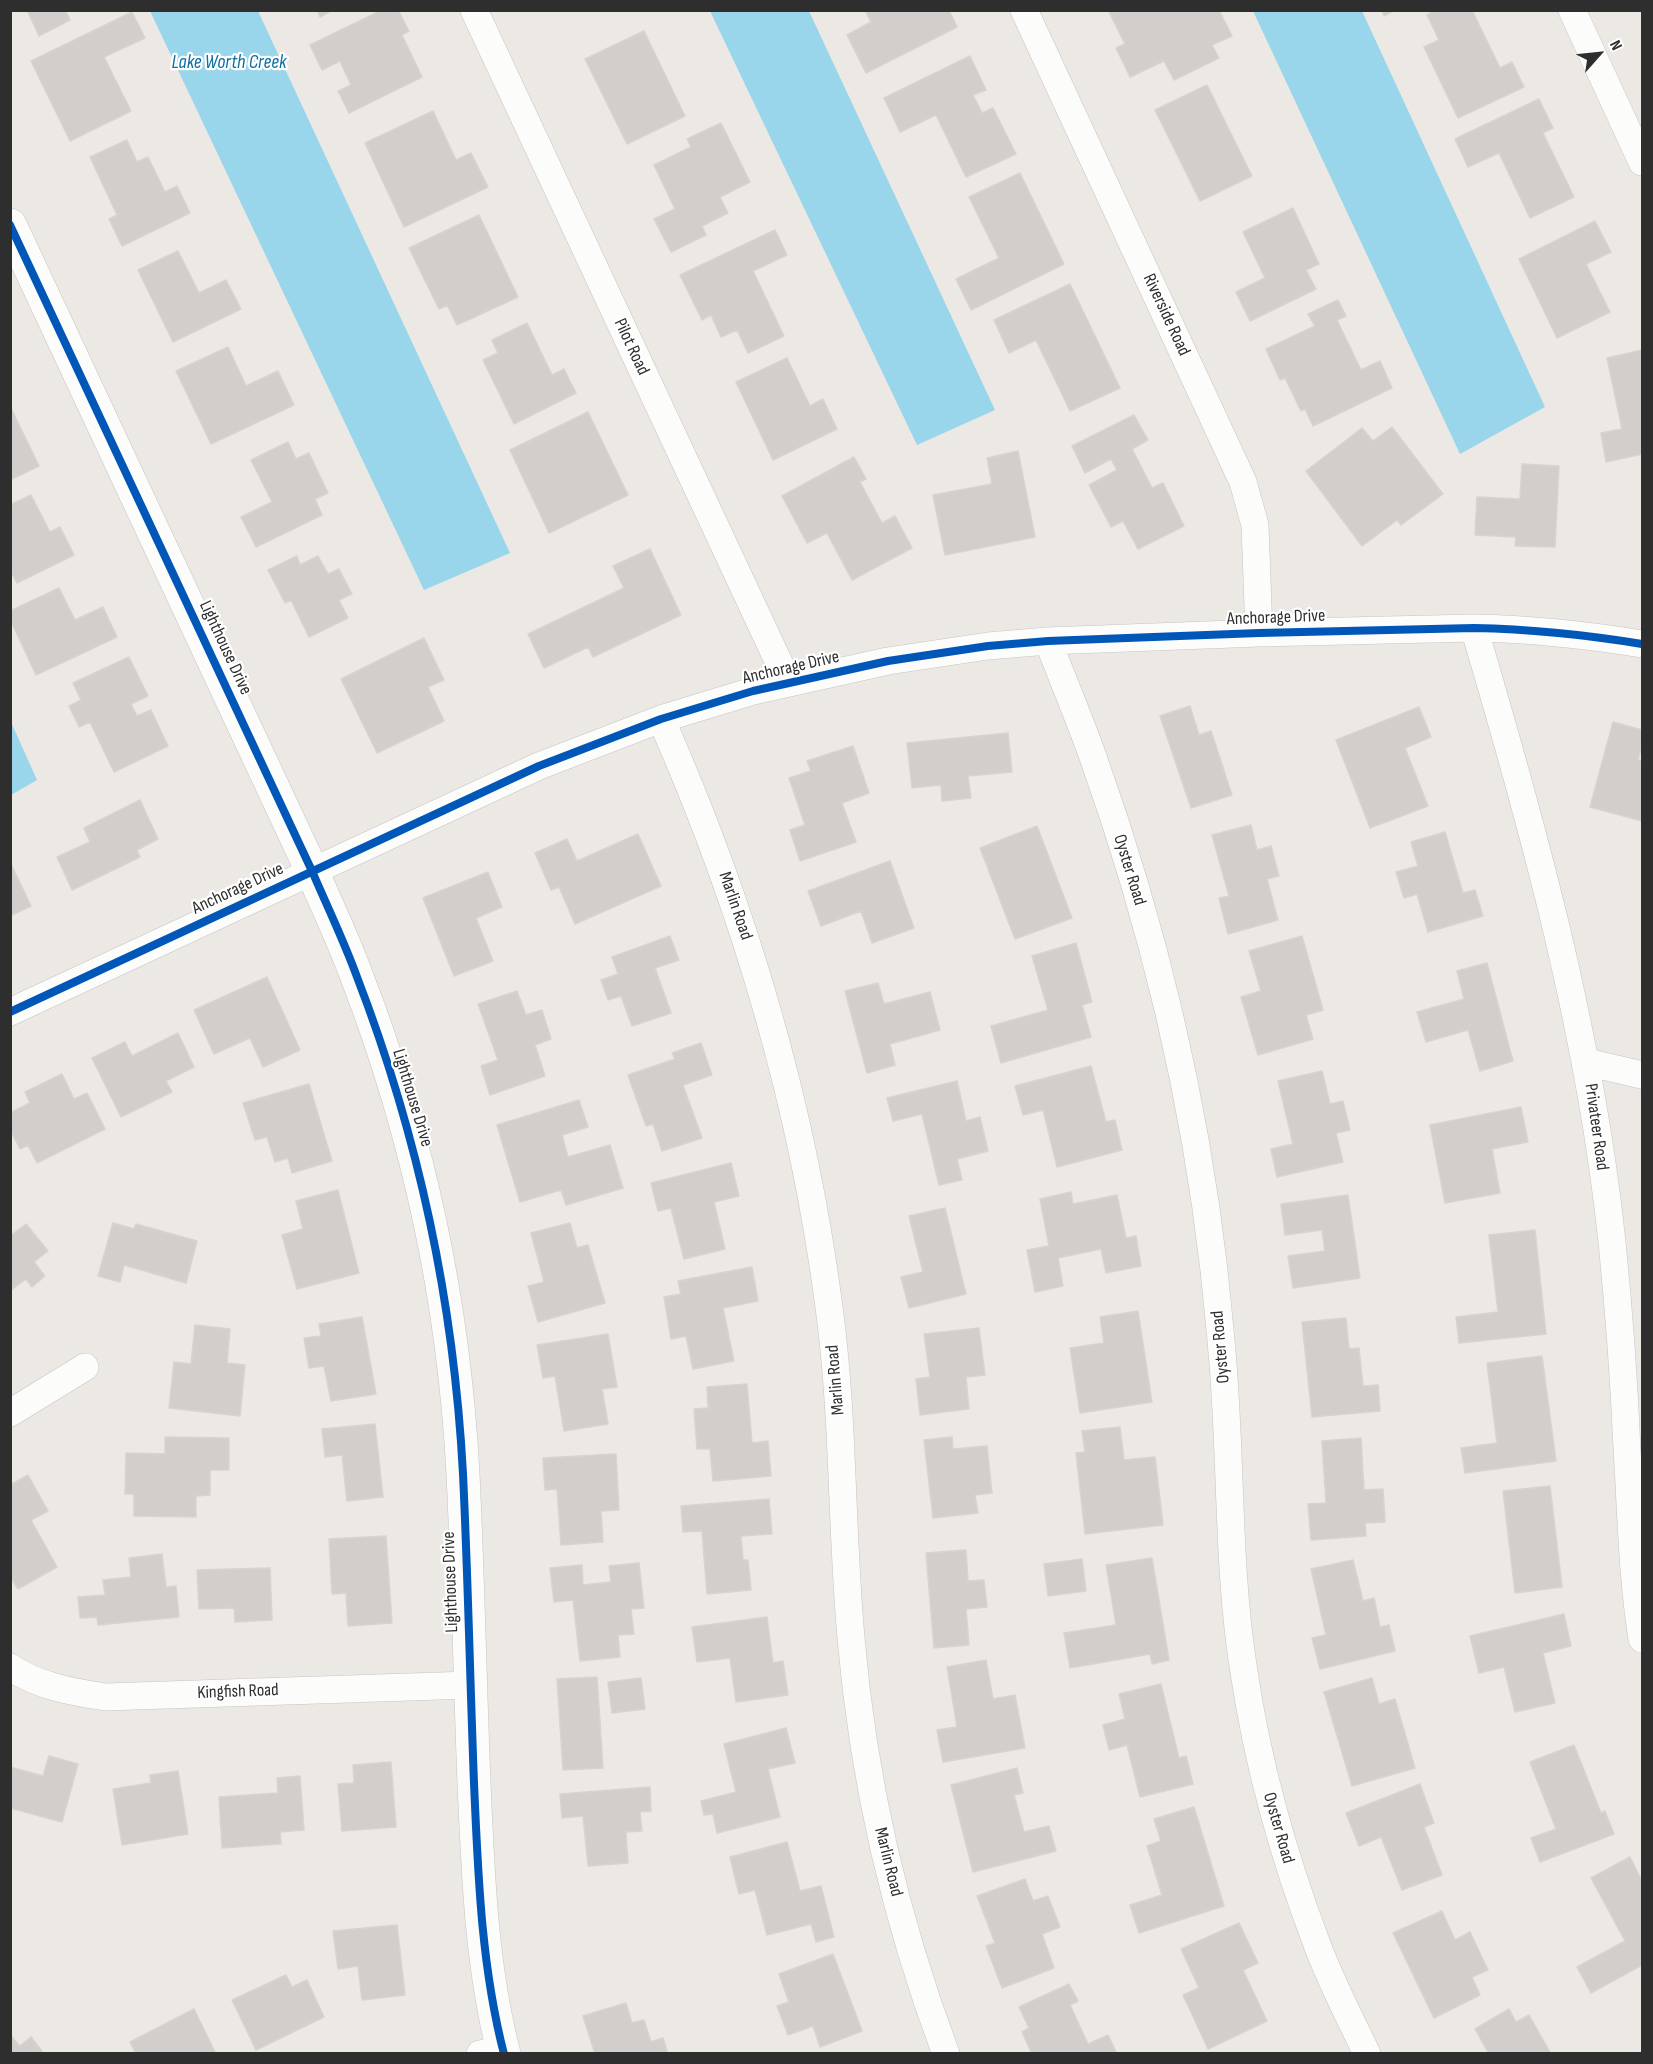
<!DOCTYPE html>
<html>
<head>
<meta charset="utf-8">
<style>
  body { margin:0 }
  #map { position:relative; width:1653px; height:2064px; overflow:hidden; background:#ece8e4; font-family:"Sofia Sans Condensed",sans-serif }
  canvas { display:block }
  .frame { position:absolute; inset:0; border:12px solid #2e2e2e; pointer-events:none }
  .north { position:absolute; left:1569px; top:24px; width:60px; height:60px; -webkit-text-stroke:4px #fff; paint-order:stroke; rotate:63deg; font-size:16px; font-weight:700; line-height:24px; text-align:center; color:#2e2e2e }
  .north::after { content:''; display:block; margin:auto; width:21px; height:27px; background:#2e2e2e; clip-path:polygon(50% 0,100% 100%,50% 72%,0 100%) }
</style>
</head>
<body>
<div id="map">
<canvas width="1653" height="2064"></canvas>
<div class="frame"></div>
<div class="north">N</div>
</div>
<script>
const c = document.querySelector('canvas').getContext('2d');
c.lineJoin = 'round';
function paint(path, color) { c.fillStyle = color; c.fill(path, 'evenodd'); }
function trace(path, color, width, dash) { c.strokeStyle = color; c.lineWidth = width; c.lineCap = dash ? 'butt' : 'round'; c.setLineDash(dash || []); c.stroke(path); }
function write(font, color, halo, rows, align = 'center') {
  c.font = font + ' "Sofia Sans Condensed",sans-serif'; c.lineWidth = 4.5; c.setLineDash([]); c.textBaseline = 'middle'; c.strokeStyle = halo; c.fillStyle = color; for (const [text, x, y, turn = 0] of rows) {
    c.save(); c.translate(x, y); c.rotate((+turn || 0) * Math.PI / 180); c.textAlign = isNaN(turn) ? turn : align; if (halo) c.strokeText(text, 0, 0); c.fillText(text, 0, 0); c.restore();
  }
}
const water = new Path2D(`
  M150,11h108l252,542 -86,37z
  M710,11h99l186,399 -78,35z
  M1253,11h109l183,396 -85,47z
  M11,722l26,58 -26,15h-1z`);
const building = new Path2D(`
  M27,10h38l5,10 -31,16z
  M317,10h16l-13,7z
  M382,10h16l11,21 -7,4 20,42 -73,36 -11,-22 13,-6 -11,-24 -18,9 -12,-25z
  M865,10h84l8,17 -91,46 -19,-38 24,-13z
  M1108,10h111l13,26 -20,9 7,13 -45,22 -10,-19 -34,16 -14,-29 9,-4z
  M1382,10h13l-11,6z
  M1436,10h36l28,58 12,-6 12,25 -66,31 -34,-71 15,-7 -12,-25z
  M132,12l13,26 -41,19 27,54 -61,30 -39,-80z
  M644,31l41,85 -58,28 -42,-85z
  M970,56l16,34 -13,5 9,18 11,-5 23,46 -50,23 -30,-62 -36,17 -16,-34z
  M1207,85l45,91 -52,25 -45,-91z
  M1539,99l14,29 -10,5 31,64 -44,21 -31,-65 -31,14 -13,-28z
  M433,111l23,49 15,-7 17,34 -84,40 -39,-84z
  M721,123l29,59 -30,15 8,16 -26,13 4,9 -35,17 -17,-33 21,-10 -21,-44 37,-18 -4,-8z
  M127,140l10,22 11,-5 17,35 12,-6 13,27 -68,33 -13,-27 8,-4 -27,-58z
  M1020,173l44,91 -93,46 -15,-31 43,-21 -30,-61z
  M1293,208l26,56 -13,6 10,19 -66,32 -14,-29 29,-14 -22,-46z
  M479,215l39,82 -61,28 -10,-20 -8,4 -30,-61z
  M1595,221l16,31 -25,12 24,48 -53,26 -38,-79z
  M775,230l12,25 -34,16 31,65 -36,17 -11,-23 -16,7 -10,-22 -9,5 -22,-45z
  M178,251l21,42 27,-13 15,29 -68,33 -35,-72z
  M1070,284l50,104 -50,23 -34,-71 -27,13 -15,-33z
  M1338,300l8,16 -9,4 24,50 19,-9 12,27 -79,38 -8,-17 -4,2 -16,-33 -5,2 -14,-31 49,-23 -7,-12z
  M527,323l25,52 12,-6 12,24 -62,31 -31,-64 15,-7 -6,-13z
  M228,347l18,39 32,-15 16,34 -83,39 -35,-73z
  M1642,350v104l-36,8 -5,-29 21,-4 -15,-71z
  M787,358l23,48 13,-7 14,30 -64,31 -37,-78z
  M10,406l29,60 -29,14z
  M588,412l40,83 -79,38 -39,-83z
  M1134,415l14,25 -16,9 20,39 11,-5 21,43 -46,23 -15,-28 -12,6 -22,-42 28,-15 -6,-11 -26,14 -13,-27z
  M1392,427l51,67 -42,31 -4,-5 -35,26 -56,-75 56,-43 11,13z
  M288,442l8,17 13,-6 19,40 -13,6 7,16 -66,32 -15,-30 31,-15 -21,-42z
  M1018,451l17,86 -90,18 -12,-60 59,-11 -5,-26z
  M854,457l12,22 -6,3 22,41 13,-7 17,32 -60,32 -25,-47 -20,10 -25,-47z
  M1522,464l37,2 -4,81 -40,-1 1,-9 -41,-2 2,-38 43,2z
  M31,495l19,37 10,-5 14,28 -57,28 -7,-13v-65z
  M650,549l31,66 -88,42 -5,-10 -44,21 -16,-34 96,-46 -11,-22z
  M297,556l3,9 18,-9 10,18 11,-5 13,25 -13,6 9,18 -39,19 -18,-37 -6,3 -17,-33z
  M59,588l16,32 28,-13 14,30 -81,38 -26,-56v-8z
  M424,638l20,42 -16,7 16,34 -67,32 -36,-74z
  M129,657l19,39 -17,8 6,12 14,-6 17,36 -54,26 -24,-50 -11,5 -10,-21 12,-6 -8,-17z
  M1190,706l9,29 12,-4 21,64 -41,13 -31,-92z
  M1419,707l12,30 -26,11 23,58 -58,22 -34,-88z
  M1613,722l29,8v15l-4,15 4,1v60l-52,-14z
  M1008,733l4,39 -44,4 3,22 -29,3 -1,-16 -29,3 -5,-45z
  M853,746l16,47 -27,10 14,39 -56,19 -10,-31 15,-5 -16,-47 22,-7 -4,-10z
  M140,800l18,39 -21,11 3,7 -68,33 -15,-33 33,-15 -6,-14z
  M1251,825l6,25 14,-4 8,30 -12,3 11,41 -50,14 -9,-36 10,-2 -17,-61z
  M1037,826l35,92 -57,21 -35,-91z
  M1445,832l18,61 12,-3 8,26 -55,16 -11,-38 -13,4 -8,-26 22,-6 -7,-24z
  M638,834l23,52 -86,38 -16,-37 -8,3 -16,-37 32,-14 10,22z
  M890,861l24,67 -42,15 -11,-32 -40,15 -13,-35z
  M10,862l21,44 -21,10z
  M488,872l14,35 -26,11 17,43 -39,15 -31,-78z
  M670,936l9,24 -24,8 16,45 -39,13 -11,-30 -13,4 -7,-20 17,-6 -6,-17z
  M1302,936l21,74 -17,5 7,24 -55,16 -17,-58 20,-6 -12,-40z
  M1076,943l16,59 -10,3 9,32 -90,26 -10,-37 57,-16 -16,-54z
  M1487,963l26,98 -33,10 -12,-41 -42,12 -9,-30 47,-13 -7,-28z
  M267,977l33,73 -37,17 -13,-29 -36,16 -20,-44z
  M878,983l6,21 46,-12 10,38 -50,14 5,21 -28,8 -22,-82z
  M517,991l9,24 16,-5 9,29 -16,6 10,31 -55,19 -9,-29 17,-6 -20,-56z
  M178,1033l16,34 -28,14 6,11 -51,25 -29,-59 33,-16 7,14z
  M701,1043l11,32 -29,10 19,53 -40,13 -9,-27 -7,2 -18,-51 47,-16 -3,-6z
  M1091,1066l15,56 9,-2 7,30 -65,17 -14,-57 -20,5 -8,-29z
  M1322,1071l8,33 13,-3 7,29 -14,3 7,29 -66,15 -6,-28 22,-5 -15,-63z
  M62,1074l12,25 13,-6 18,36 -68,34 -9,-18 -8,4 -10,-20v-16l20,-10 -5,-11z
  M957,1081l9,40 14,-4 8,34 -31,8 5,21 -23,5 -17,-71 -29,7 -6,-23z
  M309,1084l23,77 -40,12 -4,-15 -13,4 -8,-25 -12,3 -12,-37z
  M579,1100l9,27 -26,8 6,22 42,-12 13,43 -57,17 -5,-15 -41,12 -23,-77z
  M1521,1107l7,35 -36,7 8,44 -55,10 -15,-78z
  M731,1163l8,33 -25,6 11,47 -41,10 -13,-51 -13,3 -7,-28z
  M338,1190l21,83 -62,16 -15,-54 21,-6 -7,-28z
  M1071,1192l2,12 44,-9 9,43 10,-2 5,30 -35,7 -5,-24 -43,9 5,28 -28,6 -8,-42 22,-4 -9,-47z
  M1348,1195l12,83 -67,10 -5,-32 37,-5 -3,-21 -37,5 -4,-31z
  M945,1208l21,86 -57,14 -8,-31 22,-5 -14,-56z
  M113,1223l21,6 2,-5 61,17 -11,42 -62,-18 -4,17 -22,-6z
  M570,1223l7,25 11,-3 17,58 -67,19 -10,-36 16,-4 -13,-49z
  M26,1224l22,27 -14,11 11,14 -13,11 -6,-8 -16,12v-55z
  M1535,1230l11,104 -87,9 -3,-26 42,-5 -9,-77z
  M752,1267l6,34 -35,7 11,53 -41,8 -7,-33 -15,3 -7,-42 17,-3 -3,-13z
  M1138,1311l14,91 -72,11 -10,-65 34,-5 -4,-26z
  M362,1317l14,77 -45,7 -7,-35 -15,2 -5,-30 17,-2 -2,-12z
  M1346,1318l3,31 10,-1 4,38 15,-1 2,26 -68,6 -10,-95z
  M195,1325l35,4 -3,34 18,2 -5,51 -71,-8 5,-46 17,2z
  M979,1328l6,47 -19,2 3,32 -49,6 -4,-36 14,-2 -6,-43z
  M608,1334l9,53 -15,2 6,35 -44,7 -9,-55 -12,2 -6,-33z
  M1542,1356l14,105 -91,12 -4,-25 36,-5 -10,-80z
  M747,1384l5,59 16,-2 3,35 -58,5 -3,-32h-13l-3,-40 14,-1 -1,-21z
  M375,1424l8,73 -36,4 -5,-46 -17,2 -3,-28z
  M1120,1427l4,33 31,-3 8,68 -78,9 -9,-81 9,-1 -3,-21z
  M165,1437l64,1v32h-19v25l-14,1v21l-62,-1v-22h-9l1,-41 39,1z
  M952,1437l1,12 34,-3 5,47 -17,2 3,18 -45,5 -9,-78z
  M1361,1438l3,52 19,-1 2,33 -20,1 1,13 -55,4 -3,-36 18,-1 -4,-62z
  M616,1454l3,56 -18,1 2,31 -42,3 -4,-56 -12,1 -2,-32z
  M28,1475l20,36 -17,9 26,47 -39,22 -8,-13v-91z
  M1550,1486l12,101 -47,6 -12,-102z
  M769,1499l3,35 -31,2 2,24h5l3,30 -44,4 -5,-63 -19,1 -2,-26z
  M386,1536l6,87 -44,3 -2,-33 -14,1 -3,-55z
  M966,1550l2,31 16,-1 3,27 -21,2 3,36 -35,3 -8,-95z
  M162,1554l4,33 10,-1 3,31 -81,8 -1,-8 -17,1 -2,-21 27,-2 -2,-15 28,-3 -2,-19z
  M1152,1558l17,102 -17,4 -2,-10 -80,14 -6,-35 52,-8 -10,-60z
  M1082,1559l4,32 -38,5 -4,-32z
  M1353,1560l10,41 11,-3 6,29 9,-2 6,26 -75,18 -8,-31 14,-3 -15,-66z
  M639,1563l5,45 -13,1 3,25 -16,1 2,22 -40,4 -7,-61 -19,2 -4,-34 32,-3 1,20 28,-3 -2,-16z
  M270,1568l2,52 -37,2 -1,-14 -35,1 -2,-39z
  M1564,1614l7,32 -28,7 12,50 -40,9 -11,-45 -25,6 -9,-37z
  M767,1617l6,46 10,-2 5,34 -52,7 -6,-44 -33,4 -5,-35z
  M986,1660l7,39 22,-4 10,53 -82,14 -6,-32 20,-3 -10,-60z
  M597,1677l6,91 -40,2 -6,-91z
  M641,1678l4,31 -33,4 -4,-31z
  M1372,1678l7,26 16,-5 20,69 -63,18 -28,-94z
  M1161,1684l18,74 7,-2 7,28 -53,13 -13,-52 -18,5 -6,-25 22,-6 -6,-25z
  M786,1728l9,35 -27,6 12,48 -63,16 -4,-19 -9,1 -3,-14 35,-9 -12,-48z
  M1574,1745l27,68 4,-2 9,23 -74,28 -9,-24 25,-9 -26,-67z
  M49,1756l29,8 -16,58 -52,-14v-41l33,9z
  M391,1762l5,65 -54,4 -4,-47 16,-1 -1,-18z
  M1017,1768l6,25 -9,2 10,37 25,-6 7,25 -83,21 -22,-87z
  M178,1771l10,63 -66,11 -9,-56 38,-6 -1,-8z
  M300,1776l4,54 -24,2 1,12 -59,4 -3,-51 59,-4 -1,-15z
  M1420,1784l14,39 -10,4 18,48 -40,15 -21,-53 -22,9 -13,-33z
  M650,1787l1,24 -11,1 2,19 -16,1 2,31 -40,3 -5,-50 -21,2 -2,-24z
  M1194,1807l30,99 -85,27 -9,-28 32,-10 -15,-49 14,-5 -7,-22z
  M787,1842l13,49 21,-5 13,51 -18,5 -5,-18 -44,11 -12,-45 -16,4 -9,-37z
  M1630,1857l12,24v84l-51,28 -14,-26 48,-26 -34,-63z
  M1025,1879l8,22 15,-5 12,31 -18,7 12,34 -52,20 -16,-42 9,-3 -18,-47z
  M1442,1911l13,29 15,-8 18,38 -16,7 8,18 -46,23 -41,-85z
  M1239,1923l19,40 -15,7 24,51 -59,28 -25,-54 16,-7 -18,-39z
  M397,1925l8,70 -43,5 -4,-34 -20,3 -5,-38z
  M833,1954l29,77 -42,16 -7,-21 -25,9 -11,-29 12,-4 -10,-28z
  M286,1975l6,12 15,-7 17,37 -68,33 -24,-50z
  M1069,1984l9,17 -8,4 18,39 20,-9 9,19h-85l-10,-22 7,-4 -10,-21z
  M626,2003l6,20 12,-3 7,22 12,-4 5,16h-73l-12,-38z
  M194,2009l22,45h-80l-6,-12z
  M1509,2009l7,13 13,-7 22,39h-62l-14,-25z
  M10,2035l10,11 11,-9 13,17h-34z`);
const street = new Path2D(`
  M474,10l314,672
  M1024,10l219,472 12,43 4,108
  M1572,10l70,152
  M1474,628c60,202 116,405 138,614 7,69 12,138 15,207 4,63 5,127 15,190
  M1048,641c15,39 31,77 45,116 59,165 101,339 121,513 4,41 9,83 11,124 6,93 4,186 19,278 14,94 40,186 74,275 14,37 32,71 49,107
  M661,719c84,190 141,382 168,588 15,110 12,221 22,331 12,141 45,283 95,416
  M10,1012l529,-246 122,-47 92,-28 135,-30 100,-15 60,-5 211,-8 215,-5c57,1 113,7 168,16
  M1586,1062l56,13
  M10,1413l75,-46
  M10,1667c28,19 62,25 95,30l365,-12
  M480,2054l23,-5`);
const secondary = new Path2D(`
  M10,225l302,646c15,35 32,70 45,106 61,158 97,327 106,497 5,103 7,206 11,309 4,90 7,182 30,271`);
const cycleway = new Path2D(`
  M10,225l302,646c15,35 32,70 45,106 61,158 97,327 106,497 5,103 7,206 11,309 4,90 7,182 30,271
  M10,1012l529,-246 122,-47 92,-28 135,-30 100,-15 60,-5 211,-8 215,-5c57,1 113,7 168,16`);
const streetNames = [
  ["Riverside Road",1166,315,65],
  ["Pilot Road",631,347,65],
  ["Anchorage Drive",1276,618,-2],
  ["Lighthouse Drive",225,648,65],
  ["Anchorage Drive",791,668,-13],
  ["Oyster Road",1129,870,73],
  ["Anchorage Drive",238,889,-25],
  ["Marlin Road",735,906,71],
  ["Lighthouse Drive",412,1098,73],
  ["Privateer Road",1596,1127,82],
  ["Oyster Road",1221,1347,-95],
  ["Marlin Road",836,1380,-95],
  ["Lighthouse Drive",451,1582,-92],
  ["Kingfish Road",238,1692,-2],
  ["Oyster Road",1278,1828,74],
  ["Marlin Road",888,1862,76]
];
const waterNames = [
  ["Lake Worth Creek",229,63]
];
paint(water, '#99d6ec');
paint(building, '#d1cecb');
trace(building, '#d7d4d0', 1.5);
trace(street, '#c5c4c5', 28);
trace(secondary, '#c5c4c5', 34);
trace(street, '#fcfcfb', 27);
trace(secondary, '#fcfcfb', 33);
trace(cycleway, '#0057b8', 8);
write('18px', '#2e2e2e', '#fff', streetNames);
write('italic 20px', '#0d6fa3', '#fff', waterNames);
</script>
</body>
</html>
